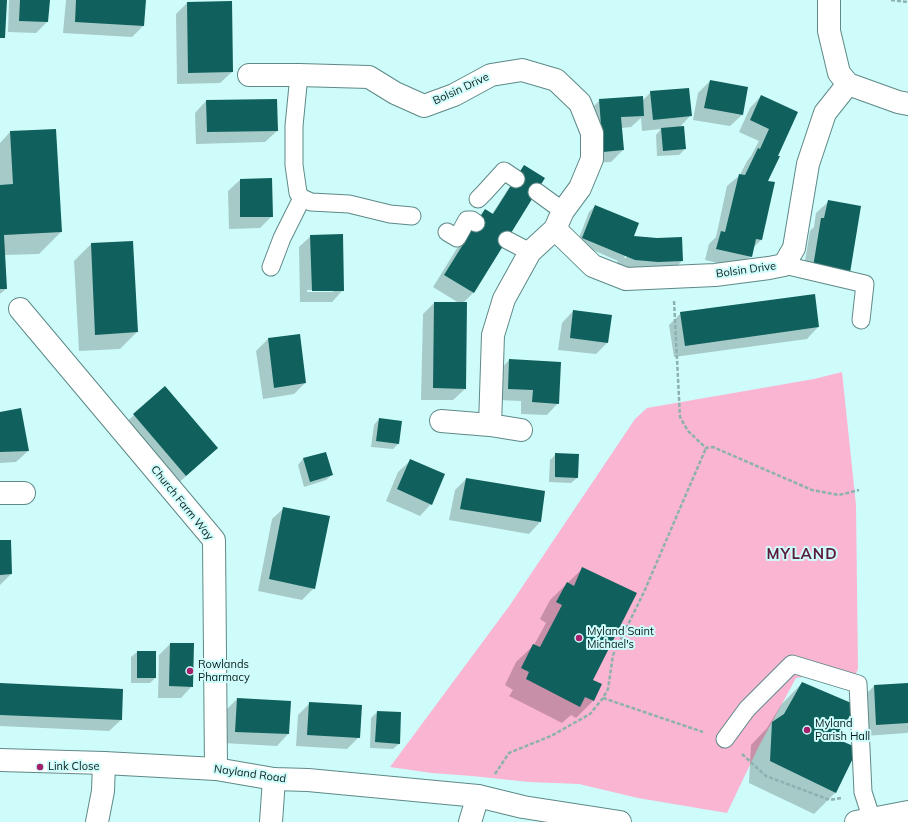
<!DOCTYPE html>
<html>
<head>
<meta charset="utf-8">
<style>
  body { margin:0 }
  canvas { display:block; background:#cefcfa }
</style>
</head>
<body>
<canvas width="908" height="822"></canvas>
<script>
const c = document.querySelector('canvas').getContext('2d');
c.lineJoin = 'round';
function paint(path, color) { c.fillStyle = color; c.fill(path, 'evenodd'); }
function trace(path, color, width, dash) { c.strokeStyle = color; c.lineWidth = width; c.lineCap = dash ? 'butt' : 'round'; c.setLineDash(dash || []); c.stroke(path); }
function write(font, color, halo, rows, align = 'center') {
  c.font = font + ' Mulish,sans-serif'; c.lineWidth = 4; c.setLineDash([]); c.textBaseline = 'middle'; c.strokeStyle = halo; c.fillStyle = color; for (const [text, x, y, turn = 0] of rows) {
    c.save(); c.translate(x, y); c.rotate((+turn || 0) * Math.PI / 180); c.textAlign = isNaN(turn) ? turn : align; if (halo) c.strokeText(text, 0, 0); c.fillText(text, 0, 0); c.restore();
  }
}
const green = new Path2D(`
  M842,372l14,133 2,164 -7,16 -31,-11 -24,4 -38,70 -31,65 -89,-15 -59,-14 -50,-2 -57,-6 -40,-3 -42,-6 120,-162 125,-186 12,-11 167,-29z`);
const shadow = new Path2D(`
  M9,0h40l-2,22 -11,11 -28,-1z
  M66,0h79l-2,26 -11,11 -69,-4z
  M187,3l45,69 -12,11 -43,1 -1,-70z
  M710,81l37,7 -5,27 -12,11 -37,-6 5,-27z
  M651,92l39,24 -11,12 6,21 -6,6 -22,1 -1,-21 5,-6 -19,2 -1,-13 -10,9 -10,1 2,22 -12,12 -19,1 -4,-51 12,-12 42,1z
  M761,96l16,60 -10,25 6,2 -12,57 -8,8 -2,8 -12,12 -34,-8 4,-16 7,-7 11,-51 13,-11 7,-14 4,-5 8,-15 -20,-9 11,-24z
  M206,101l71,30 -12,11 -69,2 -1,-31z
  M10,132l51,100 -22,22 -35,1 2,34 -6,5v-151z
  M525,166l19,12 -71,115 -10,10 2,86 -12,11h-32l2,-86 11,-11h25l-26,-16 41,-66 11,-11 7,4 27,-42z
  M240,180l32,36 -12,12 -31,1 -1,-38z
  M828,202l9,82 -35,-6 8,-47 4,-4 2,-14z
  M595,206l36,34 51,21 -12,12 -55,-5 3,-7 -41,-18 12,-31zM629,248h2l-5,10h-2z
  M311,236l32,54 -11,12h-32l-1,-55zM307,290h26v2h-26z
  M132,242l5,90 -17,17 -41,2 -5,-90 17,-17z
  M573,311l34,32 -11,11 -38,-4 4,-27z
  M681,313l137,14 -11,12 -133,18 -5,-32z
  M299,335l6,48 -11,11 -31,5 -7,-48 12,-12z
  M509,360l49,43 -11,12 -26,-1v-13l-24,-1 1,-28z
  M164,388l53,60 -43,39 -52,-61z
  M0,413l28,38 -12,11 -16,1z
  M379,419l19,25 -5,5 -22,-2 3,-22z
  M325,453l7,22 -6,5 -22,7 -6,-22 5,-6z
  M556,454l21,24 -6,5 -22,-1 1,-22z
  M410,461l21,43 -11,12 -34,-15 12,-29z
  M466,479l78,12 -4,31 -11,12 -80,-14 6,-30z
  M284,508l30,80 -12,12 -44,-9 14,-72z
  M0,541l11,33 -11,11z
  M582,569l9,111 10,5 -8,16 -17,17 -5,-3 -9,8 -53,-27 4,-6 -8,-5 11,-23 18,-17 12,-22 -6,-4 10,-19z
  M170,644l22,42 -11,12h-23l1,-43z
  M137,652l18,26 -5,5h-19v-26z
  M802,683l34,56 20,9 -21,45 -21,21 -65,-31 2,-38 16,-17 14,-23z
  M0,684l121,36 -12,11 -109,-5z
  M908,684v48l-1,1 -42,3 -2,-39 11,-11z
  M237,699l51,35 -11,12 -54,-3 2,-32z
  M310,703l49,34 -12,12 -51,-3 2,-31z
  M377,712l22,32 -6,5 -23,-1 1,-30z`);
const building = new Path2D(`
  M0,0h7l-2,38h-5z
  M20,0h30l-2,22 -29,-1z
  M76,0h70l-2,26 -69,-4z
  M232,1l1,71 -45,1 -1,-71z
  M710,80l38,7 -5,28 -39,-7z
  M689,88l3,28 -39,4 -3,-29z
  M761,95l37,17 -20,44h2l-12,25 7,1 -13,58 -6,-1 -4,18 -36,-8 5,-18 4,1 14,-58 6,1 13,-27 2,1 9,-20 -19,-9z
  M643,96l1,20 -23,1 3,33 -21,2 -4,-53z
  M277,99l1,32 -71,1 -1,-32z
  M684,126l2,23 -23,2 -2,-23z
  M56,129l6,103 -58,3 3,54h-7v-104l13,-1 -3,-53z
  M524,165l21,13 -71,115 -30,-18 41,-66 8,5z
  M272,178l1,39h-33v-38z
  M828,200l33,6 -11,67 -37,-6 8,-49h3z
  M595,205l44,18 -5,13 23,2 25,-1 1,24 -25,1 -23,-2 -53,-22z
  M343,234l1,57h-32l-2,-56z
  M133,241l5,91 -43,3 -4,-92z
  M815,294l4,33 -134,19 -5,-34z
  M434,302h33l-1,87 -33,-1z
  M573,310l39,5 -4,28 -38,-5z
  M300,334l6,49 -32,5 -6,-50z
  M509,359l52,3 -2,42 -27,-2 1,-12 -25,-1z
  M165,386l53,62 -32,28 -53,-62z
  M21,408l8,43 -29,1v-40z
  M379,418l23,3 -3,23 -23,-3z
  M326,452l7,23 -23,7 -7,-24z
  M555,453l24,1 -1,24 -23,-1z
  M410,459l35,15 -13,31 -35,-16z
  M466,478l79,13 -4,31 -81,-13z
  M283,507l47,9 -15,73 -46,-10z
  M0,540h11l1,34 -12,1z
  M582,567l55,26 -44,87 9,4 -8,17 -9,-4 -5,10 -54,-28 3,-7 -8,-4 12,-24 7,3 22,-42 -6,-3 11,-20 7,4z
  M170,643h24l-1,44 -24,-1z
  M137,651h19v27h-19z
  M802,682l54,23 -19,34 21,9 -22,45 -66,-32 2,-39 12,-8z
  M0,683l123,6 -1,31 -122,-5z
  M908,683v40l-32,2 -2,-40z
  M237,698l54,3 -2,33 -54,-2z
  M309,702l53,3 -2,33 -53,-3z
  M377,711l24,1 -1,32 -25,-2z`);
const path = new Path2D(`
  M891,0l17,2
  M674,301l6,116 8,14 18,17 7,-1 99,43 27,5 20,-5
  M603,698l100,34
  M742,754l24,22 64,24 11,-2
  M495,774l14,-21 42,-17 39,-22 13,-16 5,-9 5,-34 31,-63 62,-144`);
const service = new Path2D(`
  M299,75l-5,51v39l4,28 4,5 9,4 38,2 41,10 22,2
  M537,192l26,19
  M478,199l6,-6 20,-22 12,8
  M447,232l10,6 10,-18h5l4,3
  M507,240l23,12
  M784,265l81,19 -4,36
  M271,267l11,-29 20,-40
  M725,739l22,-30 45,-45 66,20 5,108 9,28`);
const minor = new Path2D(`
  M829,0v31l10,42 9,11 50,18 10,2
  M249,75h50l70,2 26,16 29,13 30,-11 37,-20 31,-5 34,10 24,23 12,30v26l-12,29 -17,23 -8,18 -25,23 -26,47 -11,36 -3,90 31,5
  M555,229l38,37 33,13 89,-4 54,-7 15,-3 10,-17 14,-84 17,-51 23,-29
  M20,309l194,231 2,229
  M441,421l49,4
  M0,493h24
  M97,822l6,-31 1,-28
  M271,822l3,-43
  M470,822l8,-26`);
const tertiary = new Path2D(`
  M0,760l104,3 112,6 58,10 34,1 170,16 45,11 97,15
  M856,822l52,-10`);
const markers = [
  [579,638,4,"#a5206b"],
  [190,671,4,"#a5206b"],
  [807,730,4,"#a5206b"],
  [40,767,4,"#a5206b"]
];
const streetNames = [
  ["Bolsin Drive",461,89,-25],
  ["Bolsin Drive",746,270,-8],
  ["Church Farm Way",182,503,51],
  ["Nayland Road",250,774,8]
];
const poiNames = [
  ["Myland Saint",587,632],
  ["Michael's",587,645],
  ["Rowlands",198,665],
  ["Pharmacy",198,678],
  ["Myland",815,724],
  ["Parish Hall",815,737],
  ["Link Close",48,767]
];
const districtNames = [
  ["MYLAND",802,554]
];
paint(green, '#fab5d2');
paint(shadow, '#0003');
paint(building, '#10605d');
trace(service, '#5e8987', 19);
trace(minor, '#5e8987', 24);
trace(tertiary, '#5e8987', 24);
trace(path, '#8cb1af', 2.5, [4, 2]);
trace(service, '#fff', 17);
trace(minor, '#fff', 22);
trace(tertiary, '#fff', 22);
for (const [x, y, r, color] of markers) { const dot = new Path2D(); dot.arc(x, y, r, 0, 2 * Math.PI); c.fillStyle = color; c.fill(dot); trace(dot, '#cefcfa', 1.5); }
write('11px', '#0a1c1b', '#cefcfa', streetNames);
write('11px', '#0a1c1b', '#cefcfa', poiNames, 'left');
c.letterSpacing = '1px';
write('bold 15px', '#5a1a3b', '#cefcfa', districtNames);
c.letterSpacing = '0px';
</script>
</body>
</html>
